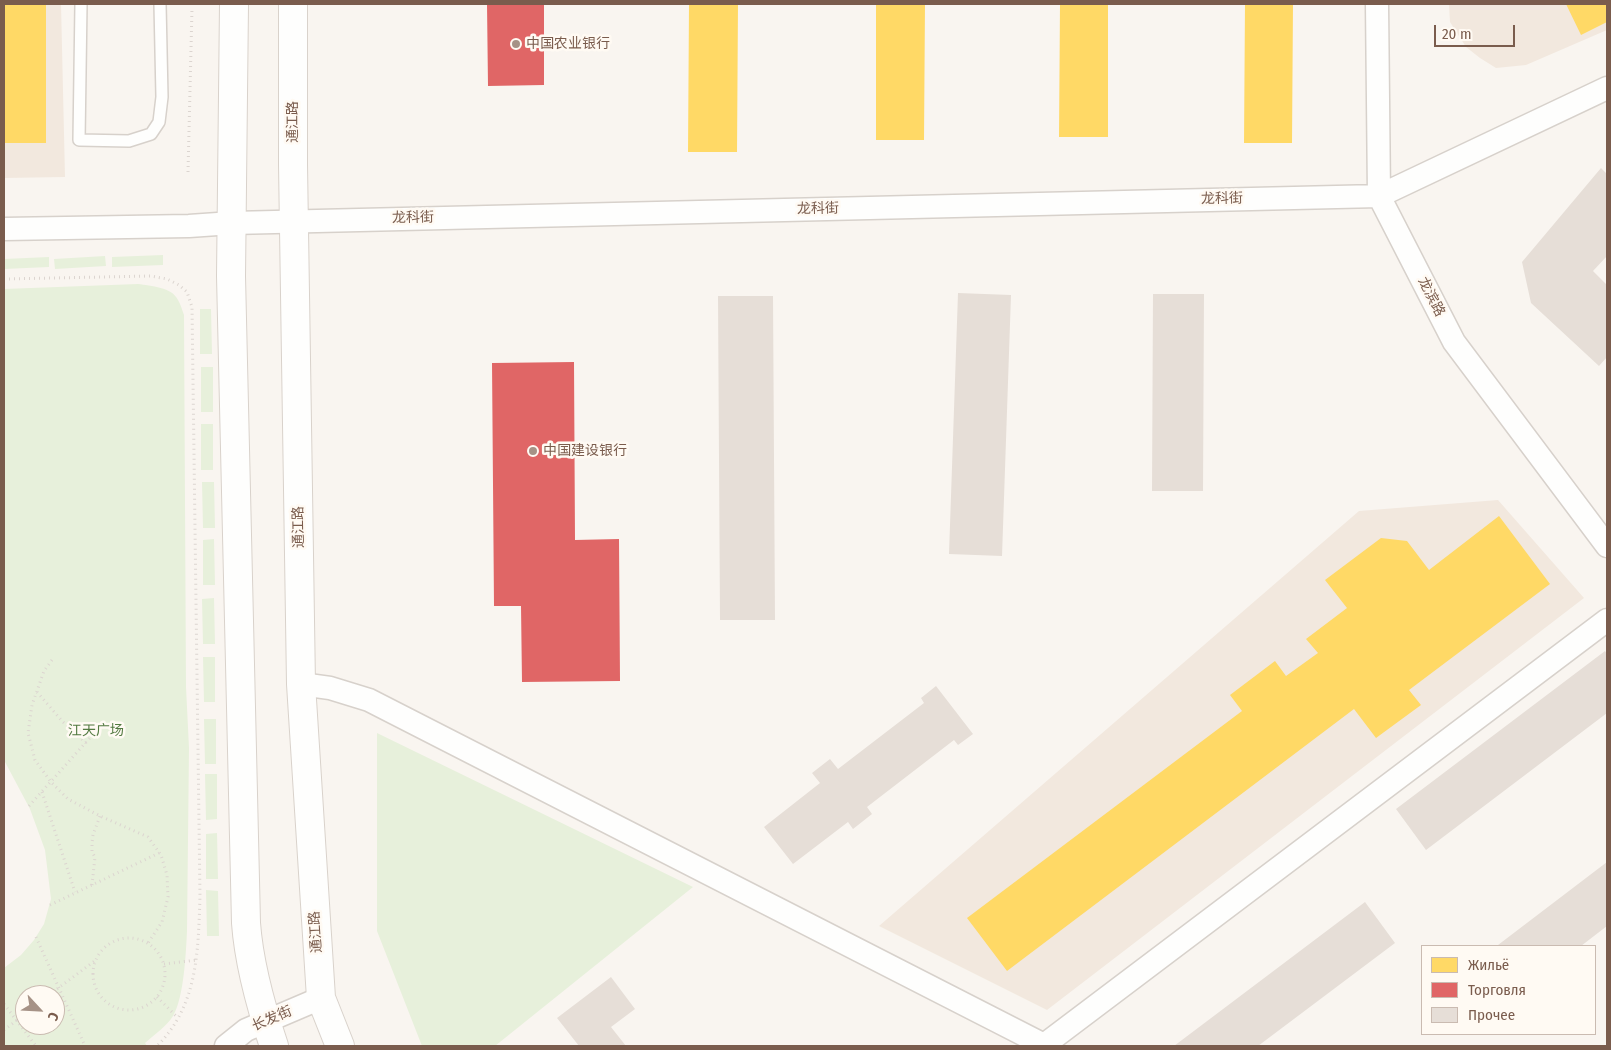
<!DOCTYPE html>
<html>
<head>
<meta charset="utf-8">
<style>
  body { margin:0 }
  #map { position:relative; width:1611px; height:1050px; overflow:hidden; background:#f9f5f0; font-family:"Fira Sans Condensed",sans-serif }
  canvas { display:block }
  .frame { position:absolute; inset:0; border:5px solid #7a5c4d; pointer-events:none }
  .legend { position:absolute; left:1421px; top:945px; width:175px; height:90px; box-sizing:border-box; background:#fffaf3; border:1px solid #cabbb1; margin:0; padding:6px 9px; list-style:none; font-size:15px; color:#7a5c4d }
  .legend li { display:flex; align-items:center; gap:10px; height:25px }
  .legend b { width:25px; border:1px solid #cabbb1 }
  .north { position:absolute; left:15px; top:985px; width:50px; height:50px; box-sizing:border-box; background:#fffaf3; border:1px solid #cabbb1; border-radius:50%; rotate:115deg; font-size:14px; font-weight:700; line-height:20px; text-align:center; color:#7a5c4d }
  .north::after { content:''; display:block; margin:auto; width:18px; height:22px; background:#a69286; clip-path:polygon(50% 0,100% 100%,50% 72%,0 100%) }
  .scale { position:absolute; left:1434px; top:25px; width:81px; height:22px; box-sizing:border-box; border:2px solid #7a5c4d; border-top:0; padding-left:6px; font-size:15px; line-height:18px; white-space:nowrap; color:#7a5c4d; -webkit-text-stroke:4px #fffaf3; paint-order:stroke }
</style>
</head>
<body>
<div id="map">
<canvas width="1611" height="1050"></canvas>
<div class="frame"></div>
<ul class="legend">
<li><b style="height:14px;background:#ffd966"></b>Жильё</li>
<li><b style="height:14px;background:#e06666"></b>Торговля</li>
<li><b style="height:14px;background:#e6ded7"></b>Прочее</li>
</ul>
<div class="north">С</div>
<div class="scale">20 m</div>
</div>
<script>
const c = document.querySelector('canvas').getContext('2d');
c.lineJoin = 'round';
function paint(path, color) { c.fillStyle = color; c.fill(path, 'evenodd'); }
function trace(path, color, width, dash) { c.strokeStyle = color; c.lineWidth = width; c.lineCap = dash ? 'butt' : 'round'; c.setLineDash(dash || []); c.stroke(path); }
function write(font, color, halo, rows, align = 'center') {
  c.font = font + ' "Fira Sans Condensed","Noto Sans SC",sans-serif'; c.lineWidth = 5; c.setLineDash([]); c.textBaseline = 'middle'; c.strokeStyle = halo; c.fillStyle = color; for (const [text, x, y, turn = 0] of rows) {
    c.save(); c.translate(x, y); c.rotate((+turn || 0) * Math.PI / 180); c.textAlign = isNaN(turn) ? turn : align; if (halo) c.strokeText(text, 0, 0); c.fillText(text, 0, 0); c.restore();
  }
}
const residential = new Path2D(`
  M4,4h57l4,173 -61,1z
  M1449,4h158v26l-81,35 -30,3 -16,-10 -14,-11 -16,-25z
  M1498,500l86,98 -537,412 -168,-84 480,-415z`);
const green = new Path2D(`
  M163,255v10l-51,2v-10z
  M105,256l1,10 -51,3 -1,-10z
  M49,257v10l-45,2v-10z
  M138,284c13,2 34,3 40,16 3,5 4,10 6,15l2,372 3,61 -2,183c-1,21 -3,67 -14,85 -6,10 -19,19 -28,27l2,3h-143v-78l17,-13 13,-15 10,-16 7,-25 -6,-49 -15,-41 -26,-49v-471zM25,995h30v30h-30z
  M200,309h11l1,45h-12z
  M201,367h12v45h-12z
  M201,424h12v46h-12z
  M202,482h12l1,46h-12z
  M214,539l1,46h-12v-45z
  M214,598l1,46h-12l-1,-45z
  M203,657h12v45h-11z
  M204,719h12v45h-11z
  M377,733l316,154 -198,159h-73l-45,-115z
  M205,774h12v45l-11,1z
  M217,833l1,46h-12v-45z
  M206,890l12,1 1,45h-12z`);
const homes = new Path2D(`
  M4,4h42v139h-42z
  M689,4h49l-1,148h-49z
  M876,4h49l-1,136h-48z
  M1060,4h48v133h-49z
  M1245,4h48l-1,139h-48z
  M1566,4h41v18l-26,13z
  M1499,516l51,68 -141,106 12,15 -45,33 -22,-29 -347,262 -40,-53 275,-207 -12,-16 45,-34 11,15 32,-23 -12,-14 41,-31 -22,-28 56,-42 26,3 22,29z`);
const shops = new Path2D(`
  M487,4h57v81l-56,1z
  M574,362l1,178 44,-1 1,142 -98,1 -1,-76h-27l-2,-243z`);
const building = new Path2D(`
  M1601,168l6,6v82l-14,15 14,14v72l-8,9 -68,-63 -9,-41z
  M958,293l53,2 -9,261 -53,-2z
  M1153,294h51l-1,197h-51z
  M718,296h55l2,324h-55z
  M1605,651l2,3v59l-181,137 -30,-41z
  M936,686l37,48 -15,11 -4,-5 -87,67 5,7 -19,15 -5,-7 -55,42 -29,-37 56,-44 -8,-10 18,-14 8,10 86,-66 -3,-5z
  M1607,862v64l-26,20h-82l-1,-1z
  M1365,902l30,41 -137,103h-84z
  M611,977l24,32 -24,18 15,19h-47l-22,-28z`);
const path = new Path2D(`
  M188,172l4,-164
  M4,279l147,-3 16,3 12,6 8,7 5,15 8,590c-2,55 -2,108 -43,149
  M52,660l-8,11 -12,34 -4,28 7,27 16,22 17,17 32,17 48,21 13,18 6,20 1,22 -6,25 -14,21
  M37,692l26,30 23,21
  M42,792l33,100
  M29,806l76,-85
  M92,885l3,-28 -3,-5v-9l1,-8 7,-19
  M50,905l109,-52
  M36,937l49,109
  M93 974a36 36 0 1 1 72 0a36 36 0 1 1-72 0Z
  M164,964l33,-4
  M49,995l47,-35
  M157,997l21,21
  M4,1004l32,42
  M4,1030l21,-16`);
const service = new Path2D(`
  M81,4l-2,136 50,1 22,-7 8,-12 3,-25 -2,-93`);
const minor = new Path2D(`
  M1377,4l2,192 75,146 153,204
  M4,229l185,-3 43,-3 1147,-27 228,-108
  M301,684l29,4 39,12 675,345 563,-425
  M226,1046l20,-16 75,-32`);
const secondary = new Path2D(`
  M234,4l-3,272 15,647c3,42 15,84 28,123
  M293,4v160l8,520 20,314 19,48`);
const markers = [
  [516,44,5,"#a69286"],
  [533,451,5,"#a69286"]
];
const poiNames = [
  ["中国农业银行",526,44],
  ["中国建设银行",543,451]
];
const streetNames = [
  ["通江路",293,122,-90],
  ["龙科街",1222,199,-1],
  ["龙科街",818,209,-1],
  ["龙科街",413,218,-1],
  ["龙滨路",1431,297,63],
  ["通江路",299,527,-91],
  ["通江路",316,932,-94],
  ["长发街",272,1019,-23]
];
const parkNames = [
  ["江天广场",96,731]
];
paint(residential, '#f2e8de');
paint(green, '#e7f0db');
paint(homes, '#ffd966');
paint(shops, '#e06666');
paint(building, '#e6ded7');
trace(service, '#d7d1cb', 14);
trace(minor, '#d7d1cb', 25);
trace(secondary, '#d9d2cb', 30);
trace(path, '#dcd5d0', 3, [1, 4]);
trace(service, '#fefefd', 11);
trace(minor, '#fefefd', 22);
trace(secondary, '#fefefd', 28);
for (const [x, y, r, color] of markers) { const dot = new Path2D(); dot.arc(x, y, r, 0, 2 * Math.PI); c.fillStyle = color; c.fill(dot); trace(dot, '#fffaf3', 2); }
write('14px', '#7a5c4d', '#fffaf3', poiNames, 'left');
write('14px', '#7a5c4d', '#fffaf3', streetNames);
write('14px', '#537a41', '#fffaf3', parkNames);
</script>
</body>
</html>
